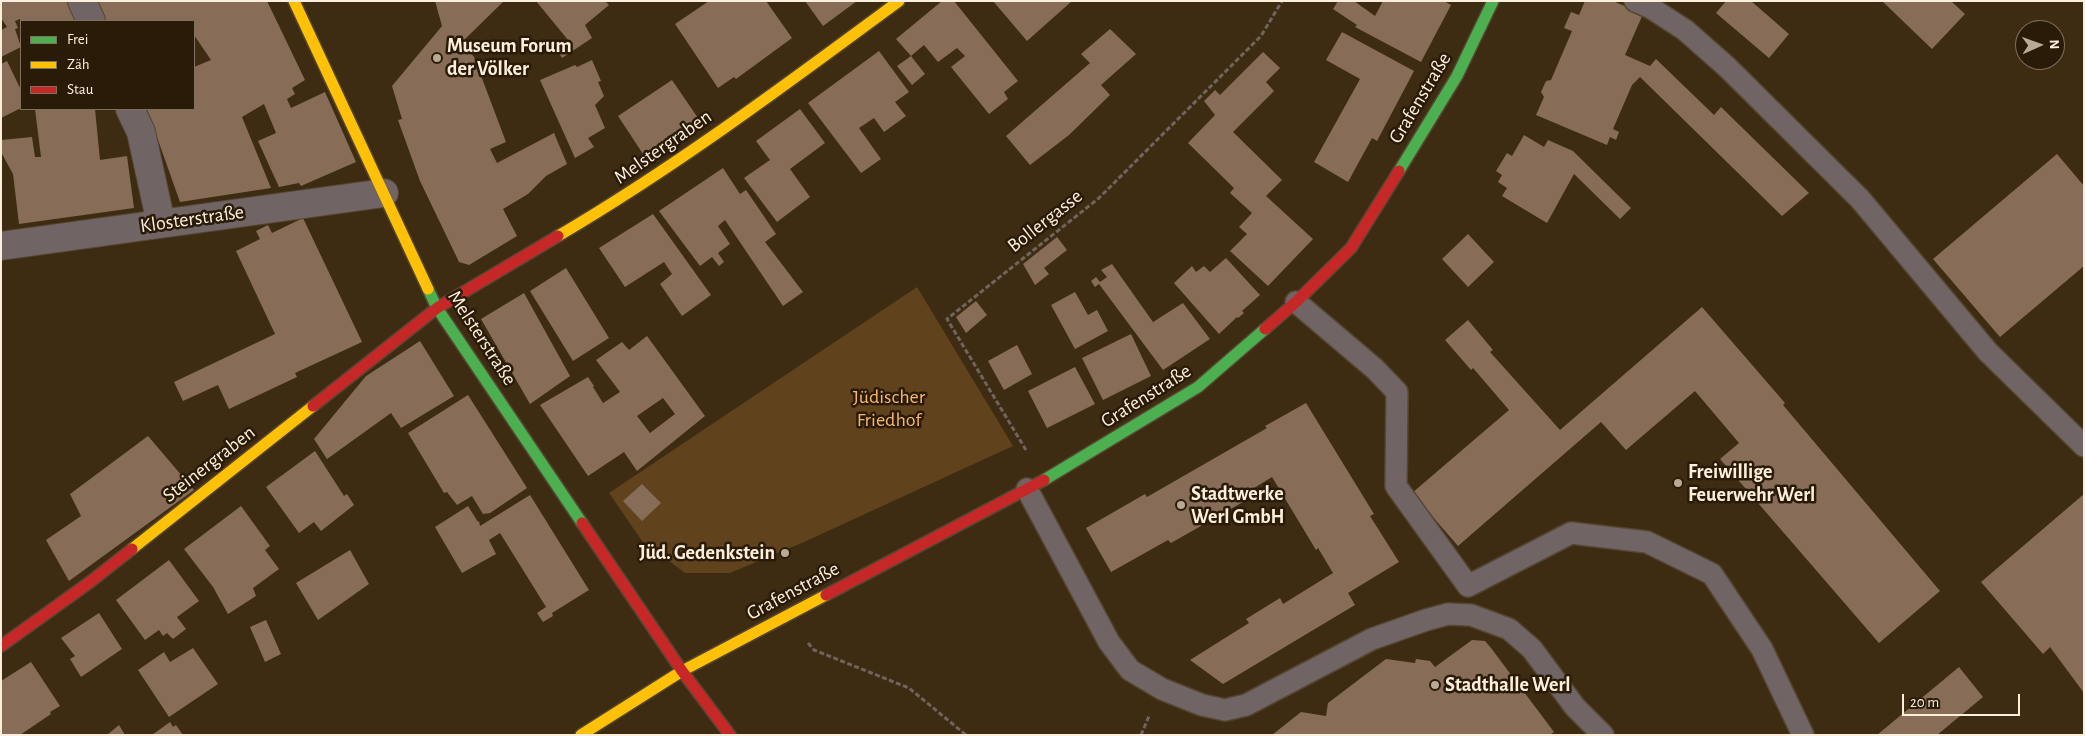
<!DOCTYPE html>
<html>
<head>
<meta charset="utf-8">
<style>
  body { margin:0 }
  #map { position:relative; width:2085px; height:736px; overflow:hidden; background:#3d2c12; font-family:"Alegreya Sans",sans-serif }
  canvas { display:block }
  .frame { position:absolute; inset:0; border:2px solid #feeedc; pointer-events:none }
  .legend { position:absolute; left:20px; top:20px; width:175px; height:90px; box-sizing:border-box; background:#2a1b09; border:1px solid #7f6f5d; margin:0; padding:6px 9px; list-style:none; font-size:15px; color:#feeedc }
  .legend li { display:flex; align-items:center; gap:10px; height:25px }
  .legend b { width:25px; border:1px solid #7f6f5d }
  .north { position:absolute; left:2015px; top:20px; width:50px; height:50px; box-sizing:border-box; background:#2a1b09; border:1px solid #7f6f5d; border-radius:50%; rotate:88deg; font-size:14px; font-weight:700; line-height:20px; text-align:center; color:#feeedc }
  .north::after { content:''; display:block; margin:auto; width:18px; height:22px; background:#baaa95; clip-path:polygon(50% 0,100% 100%,50% 72%,0 100%) }
  .scale { position:absolute; left:1902px; top:694px; width:118px; height:22px; box-sizing:border-box; border:2px solid #feeedc; border-top:0; padding-left:6px; font-size:15px; line-height:18px; white-space:nowrap; color:#feeedc; -webkit-text-stroke:4px #2a1b09; paint-order:stroke }
</style>
</head>
<body>
<div id="map">
<canvas width="2085" height="736"></canvas>
<div class="frame"></div>
<ul class="legend">
<li><b style="height:6px;background:#4caf50"></b>Frei</li>
<li><b style="height:6px;background:#ffc107"></b>Zäh</li>
<li><b style="height:6px;background:#c62828"></b>Stau</li>
</ul>
<div class="north">N</div>
<div class="scale">20 m</div>
</div>
<script>
const c = document.querySelector('canvas').getContext('2d');
c.lineJoin = 'round';
function paint(path, color) { c.fillStyle = color; c.fill(path, 'evenodd'); }
function trace(path, color, width, dash) { c.strokeStyle = color; c.lineWidth = width; c.lineCap = dash ? 'butt' : 'round'; c.setLineDash(dash || []); c.stroke(path); }
function write(font, color, halo, rows, align = 'center') {
  c.font = font + ' "Alegreya Sans",sans-serif'; c.lineWidth = 5; c.setLineDash([]); c.textBaseline = 'middle'; c.strokeStyle = halo; c.fillStyle = color; for (const [text, x, y, turn = 0] of rows) {
    c.save(); c.translate(x, y); c.rotate((+turn || 0) * Math.PI / 180); c.textAlign = isNaN(turn) ? turn : align; if (halo) c.strokeText(text, 0, 0); c.fillText(text, 0, 0); c.restore();
  }
}
const green = new Path2D(`
  M917,287l96,159 -209,96 -74,31h-45l-43,-32 -33,-48z`);
const building = new Path2D(`
  M1,1h66l8,20h-54l-1,-2 -5,2 3,7 -3,1 6,18 -20,10v-27l6,-3 -6,-9z
  M96,1h171l38,79 -13,8 3,6 -8,5 4,9 34,-16 31,70 -55,24 -2,-3 -20,4 -21,-46 18,-8 -12,-29 -22,13 29,71 -91,14 -33,-93h47v-42l17,-7 -17,-25v-14h-89z
  M435,1h69l-42,41 12,15 32,85 -16,7 7,14 57,-30 13,31 -21,12 -18,18 -25,15 14,27 -48,29 -10,-3 -39,-81 -22,-61 4,-1 -10,-33 50,-60z
  M536,1h69l4,4 -24,20 7,13 -30,20 -5,-9 11,-9z
  M709,1h57l26,37 -56,41 -2,-2 -16,11 -43,-64z
  M805,1h52l-34,25z
  M942,1h12l64,80 -14,11 4,7 -19,15 -38,-47 14,-11 -8,-8 -19,14 -14,-17 -13,11 -15,-17z
  M993,1h79l-45,40z
  M1338,1h16l21,15 8,-15h61l7,4 -30,57 -66,-35 2,-2 -24,-16z
  M1585,1h28l30,13 -18,41 25,11 6,-7 58,56 7,-8 88,86 -27,23 -142,-139 -8,8 -19,44 6,3 -3,8 -6,-3 -3,8 -71,-30 8,-18 -3,-5 5,-11 5,-1 21,-49 -8,-3 7,-16 8,3z
  M1726,1h25l38,33 -20,24 -53,-45z
  M1882,1h69l14,13 -33,35z
  M1110,29l26,25 -35,31 9,10 -41,40 -39,30 -24,-29 84,-73 -9,-9z
  M1342,32l72,39 -37,70 -5,-3 -24,44 -34,-20 46,-83 -34,-19z
  M879,51l30,41 -14,10 11,14 -22,16 -10,-14 -15,10 22,31 -20,14 -53,-70z
  M1263,52l17,16 -14,14 8,9 -41,41 49,48 -16,16 47,43 -45,47 -38,-35 17,-17 -8,-7 13,-14 -22,-20 4,-5 -46,-45 27,-28 -11,-14 11,-11 5,5z
  M911,56l14,18 -13,11 -15,-19z
  M592,60l9,21 -3,1 6,14 -9,9 10,23 -17,10 6,9 -19,11 -35,-78 35,-15 2,2z
  M7,61l14,29v18l-20,10v-54z
  M672,80l28,41 -55,36 -27,-41z
  M35,109h60l5,51 27,-4 7,52 -115,16 -6,-50 -12,-22v-12l31,-3 3,20h6z
  M800,109l25,34 -35,26 20,28 -33,25 -33,-44 26,-18 -14,-19z
  M1524,135l20,12 4,-7 25,11 58,57 -11,11 -46,-45 -27,49 -45,-27 5,-8 -9,-6 4,-7 -6,-4 11,-18 5,3z
  M2057,154l27,32v80l-84,71 -67,-78z
  M723,168l17,26 6,-4 30,44 -11,8 38,50 -20,14 -58,-86 -7,6 12,18 -12,9 6,9 -5,4 -7,-9 -12,9 -41,-55z
  M653,214l58,81 -29,21 -22,-32 12,-10 -8,-12 -39,25 -26,-39z
  M303,218l59,124 -67,31 2,4 -68,32 -11,-24 -35,16 -9,-19 101,-48 -39,-83 24,-12 -4,-8 12,-6 4,8z
  M1468,234l26,28 -26,25 -26,-28z
  M1057,237l10,13 -23,18 5,6 -14,11 -12,-21z
  M1226,258l34,37 -18,16 2,2 -6,5 -1,-1 -18,17 -45,-51 18,-17 4,6 8,-6 6,6z
  M1112,264l41,58 30,-19 27,36 -47,31 -64,-86 -4,3 -4,-6 5,-4 4,5 7,-5 -6,-7z
  M566,268l43,70 -36,23 -43,-70z
  M1075,292l13,23 9,-5 11,21 -33,18 -24,-44z
  M524,293l46,83 -40,28 -49,-85z
  M976,301l11,14 -21,18 -10,-16z
  M1702,307l83,96 -2,2 157,186 -61,52 -159,-184 19,-16 -44,-52 -69,59 -25,-28 -143,124 -46,-53 97,-83 -36,-42 -2,2 -26,-30 23,-20 25,30 -3,2 70,78z
  M1131,334l20,42 -48,24 -21,-42z
  M647,336l58,80 -68,55 -13,-19 -36,24 -48,-71 48,-28 6,9 -1,1 10,16 17,-11 -24,-32 26,-18 7,8zM663,398l12,16 -25,19 -13,-17z
  M420,341l34,55 -53,32 -10,-15 -64,46 -13,-20 52,-63z
  M1017,345l15,29 -28,16 -16,-29z
  M1075,367l20,37 -48,24 -19,-37z
  M468,395l59,93 -37,25 -7,1 -11,-18 -15,9 -10,-13 -3,1 -36,-60z
  M1306,403l68,111 -4,2 29,46 -51,31 7,12 -132,79 -33,-24 59,-37 -3,-4 34,-21 3,6 50,-31 -15,-25 -2,2 -44,-73 -18,11 3,6 -86,49 -3,-3 -57,32 -25,-44 59,-34 2,3 120,-69 -2,-2z
  M148,436l46,54 -125,91 -23,-41 35,-24 -11,-22z
  M315,451l29,45 3,-2 7,11 -33,26 -7,-9 -15,11 -33,-46z
  M642,484l19,19 -19,18 -19,-20z
  M2084,494v199l-34,-46 -7,7 -62,-72z
  M530,495l59,95 -37,23 1,3 -10,6 -6,-9 9,-6 -46,-74 -11,7 7,14 -34,19 -27,-46 33,-21 10,16 1,-1 1,5z
  M241,506l29,40 -5,4 14,19 -26,19 3,8 -28,18 -15,-27 -29,-38z
  M350,550l19,34 -51,36 -22,-37z
  M169,560l30,41 -22,16 9,12 -13,10 -6,-6 -4,3 -4,-6 -14,10 -29,-40z
  M99,613l23,36 -41,28 -11,-18 5,-3 -14,-18z
  M266,620l15,34 -16,8 -15,-35z
  M1472,640l13,1 6,7 63,84 -4,3h-278l29,-23 25,4 2,-13 58,-44 29,4 1,-4 14,2 5,6z
  M193,648l25,36 -49,33 -31,-47 26,-18 6,10z
  M31,662l29,44 -10,6 1,2 -31,21h-19v-54z
  M1959,667l24,30 -46,38h-60z
  M170,722l3,5 3,-2 7,10h-31z
  M119,725l6,10h-18z`);
const path = new Path2D(`
  M1026,450l-79,-131 152,-121 162,-162 21,-35
  M808,643l6,7 95,38 57,47
  M1141,735l8,-19`);
const lane = new Path2D(`
  M1635,1l16,7 34,22 42,37 133,132 128,153 96,94
  M1296,302l79,67 22,23 -1,94 72,100 103,-53 76,9 65,32 50,75 41,86
  M1027,489l82,153 21,28 32,19 40,16 23,5 21,-5 126,-66 54,-19 22,-6 23,1 38,14 23,20 43,58 28,28`);
const street = new Path2D(`
  M82,1l9,20
  M130,109l11,23 20,91
  M1,246l383,-53`);
const fast = new Path2D(`
  M1399,171l58,-95 36,-75
  M428,289l9,19 145,215
  M1044,480l154,-93 67,-58`);
const slow = new Path2D(`
  M294,1l134,288
  M558,236c119,-70 230,-153 341,-235
  M132,549l181,-143
  M581,735l101,-64 144,-76`);
const jam = new Path2D(`
  M1265,329l31,-27 55,-54 48,-77
  M313,406l124,-98 121,-72
  M582,523l100,148 48,64
  M826,595l218,-115
  M1,646l89,-64 42,-33`);
const markers = [
  [437,58,5,"#baaa95"],
  [1678,483,5,"#baaa95"],
  [1181,505,5,"#baaa95"],
  [785,553,5,"#baaa95"],
  [1435,685,5,"#baaa95"]
];
const poiNames = [
  ["Museum Forum",447,46],
  ["der Völker",447,69],
  ["Freiwillige",1688,472],
  ["Feuerwehr Werl",1688,495],
  ["Stadtwerke",1191,494],
  ["Werl GmbH",1191,517],
  ["Jüd. Gedenkstein",775,553,"right"],
  ["Stadthalle Werl",1445,685]
];
const streetNames = [
  ["Grafenstraße",1420,98,-59],
  ["Melstergraben",663,147,-35],
  ["Klosterstraße",192,219,-8],
  ["Bollergasse",1045,221,-38],
  ["Melsterstraße",482,338,57],
  ["Grafenstraße",1146,396,-32],
  ["Steinergraben",209,464,-38],
  ["Grafenstraße",793,591,-28]
];
const parkNames = [
  ["Jüdischer",889,397],
  ["Friedhof",889,420]
];
paint(green, '#60421c');
paint(building, '#876d57');
trace(lane, '#554632', 24);
trace(street, '#554632', 30);
trace(fast, '#554632', 14);
trace(slow, '#554632', 14);
trace(jam, '#554632', 14);
trace(path, '#71645e', 3, [5, 2.5]);
trace(lane, '#716465', 21);
trace(street, '#716465', 28);
trace(fast, '#4caf50', 11);
trace(slow, '#ffc107', 11);
trace(jam, '#c62828', 11);
for (const [x, y, r, color] of markers) { const dot = new Path2D(); dot.arc(x, y, r, 0, 2 * Math.PI); c.fillStyle = color; c.fill(dot); trace(dot, '#2a1b09', 2); }
write('bold 20px', '#feeedc', '#2a1b09', poiNames, 'left');
write('20px', '#feeedc', '#2a1b09', streetNames);
write('20px', '#f6b76a', '#2a1b09', parkNames);
</script>
</body>
</html>
